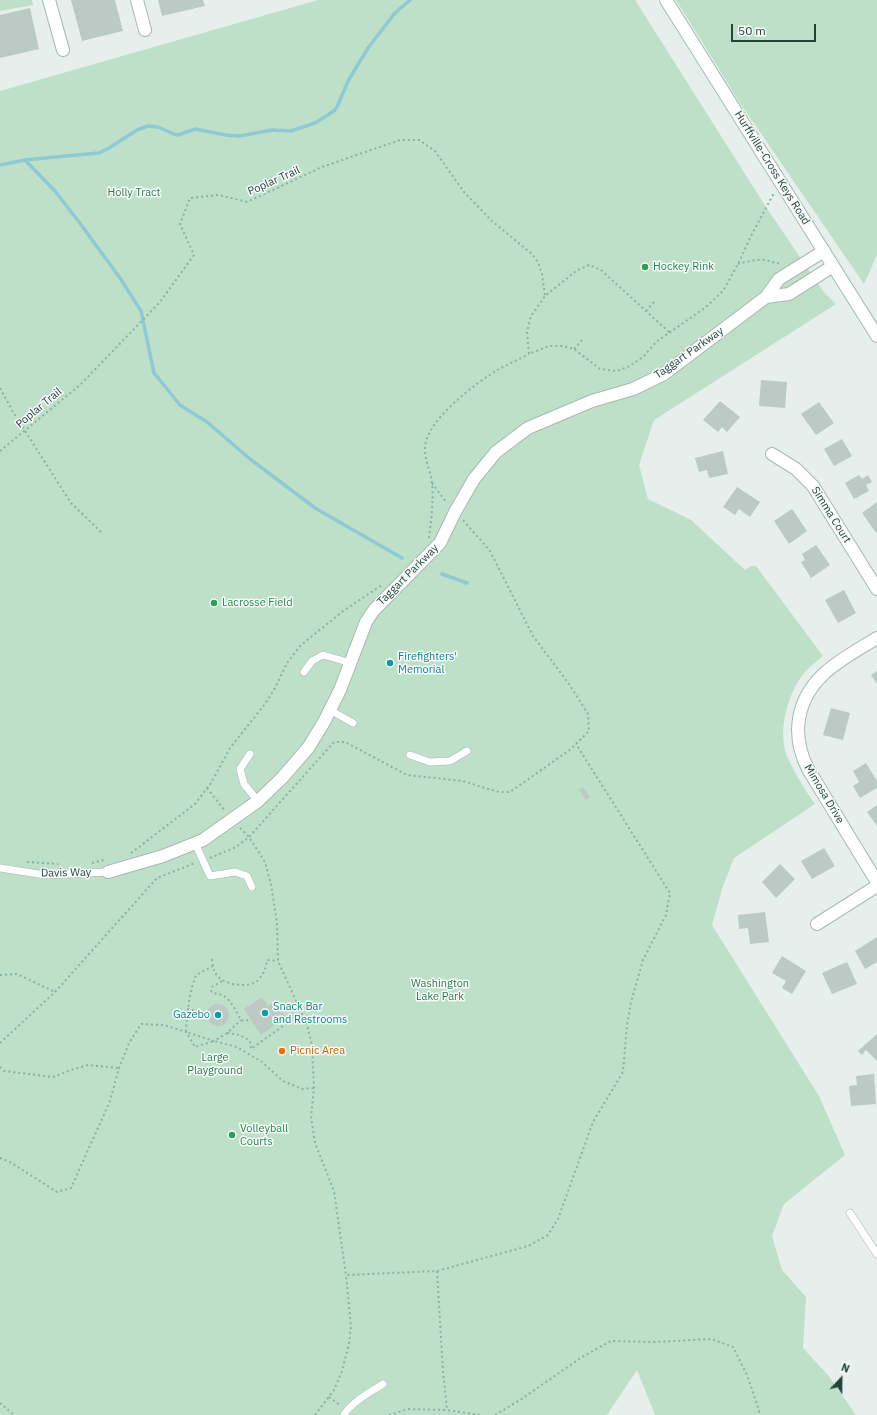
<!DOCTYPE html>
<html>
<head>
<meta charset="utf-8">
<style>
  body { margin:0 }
  #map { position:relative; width:877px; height:1415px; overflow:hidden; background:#e6efeb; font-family:"IBM Plex Sans",sans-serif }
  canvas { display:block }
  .north { position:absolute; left:821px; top:1359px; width:40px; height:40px; -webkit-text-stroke:3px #f7fbf9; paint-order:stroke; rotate:22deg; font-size:11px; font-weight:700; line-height:16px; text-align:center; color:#24423a }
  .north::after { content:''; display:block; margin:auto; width:14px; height:18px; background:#24423a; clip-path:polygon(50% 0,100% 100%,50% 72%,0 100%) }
  .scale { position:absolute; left:731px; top:24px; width:85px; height:18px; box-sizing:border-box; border:2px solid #24423a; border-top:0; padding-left:5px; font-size:12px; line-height:14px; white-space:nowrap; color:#24423a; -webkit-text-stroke:3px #f7fbf9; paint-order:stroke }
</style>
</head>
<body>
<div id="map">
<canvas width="877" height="1415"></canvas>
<div class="north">N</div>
<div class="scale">50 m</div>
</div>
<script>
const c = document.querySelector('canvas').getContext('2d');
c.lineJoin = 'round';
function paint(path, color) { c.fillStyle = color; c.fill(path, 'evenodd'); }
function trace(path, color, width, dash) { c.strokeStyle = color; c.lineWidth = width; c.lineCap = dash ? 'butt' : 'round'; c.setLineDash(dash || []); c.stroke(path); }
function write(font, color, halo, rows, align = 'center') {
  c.font = font + ' "IBM Plex Sans",sans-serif'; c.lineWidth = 3; c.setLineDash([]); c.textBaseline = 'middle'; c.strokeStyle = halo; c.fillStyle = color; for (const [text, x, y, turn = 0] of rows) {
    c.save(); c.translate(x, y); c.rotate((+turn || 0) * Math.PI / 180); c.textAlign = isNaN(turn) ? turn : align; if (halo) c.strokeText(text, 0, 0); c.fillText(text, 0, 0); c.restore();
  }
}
const green = new Path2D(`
  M0,0h32l1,5 -33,6z
  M318,0h317l131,207 57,84 13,13 -182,116 -15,45 9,34 43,21 54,50 6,-4h5l67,90c-6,5 -13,10 -18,16 -17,20 -28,59 -18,84 7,17 17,32 28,48l-81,54 -11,28 -11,39 107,171 26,59 -61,49 -12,32 10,34 24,27 -3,51 25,27 28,40h-201l-18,-45 -30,45h-607v-1324z
  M676,0h201v255l-13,29 -124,-181z`);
const stream = new Path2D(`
  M25,160l30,31 24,31 41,56 21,33 13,62 26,32 27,17 43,37 65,49 87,50
  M0,165l25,-5 30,-3 44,-4 10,-5 28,-18 11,-4 10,1 16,7 4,1 17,-6 31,6 14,1 32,-6 19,1 24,-8 19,-12 3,-4 11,-26 20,-33 27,-35 15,-13
  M442,574l25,9`);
const building = new Path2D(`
  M71,0h44l8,31 -41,10z
  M158,0h45l2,6 -43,10z
  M30,8l9,41 -39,9v-43z
  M761,380l26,2 -2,26 -26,-2z
  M720,401l20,16 -13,15 -5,-5 -4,5 -15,-12z
  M819,402l15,21 -18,12 -15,-21z
  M842,439l10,17 -18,10 -10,-17z
  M723,451l5,23 -19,4 -2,-8 -8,2 -4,-14z
  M859,475l3,4 6,-4 4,7 -6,3 3,6 -15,8 -9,-16z
  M737,487l23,15 -10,15 -11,-8 -4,6 -12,-8z
  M877,502v32l-15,-21z
  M792,509l15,22 -18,13 -15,-23z
  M816,545l14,20 -19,13 -10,-16 4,-2 -3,-6z
  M844,590l12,23 -18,10 -13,-23z
  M877,671v13l-6,-9z
  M831,708l19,5 -7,27 -20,-5z
  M866,763l11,18v7l-17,10 -7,-12 6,-4 -6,-11z
  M583,787l7,10 -4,3 -7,-10z
  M877,805v21l-10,-14z
  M824,848l11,18 -23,13 -11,-18z
  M780,864l15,15 -19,19 -14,-16z
  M765,912l4,30 -19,2 -2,-16 -9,1 -1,-14z
  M877,937v25l-12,7 -10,-18z
  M782,956l24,15 -14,23 -10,-6 4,-7 -14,-8z
  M847,962l10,22 -25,10 -10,-21z
  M262,997l6,9 7,-5 11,16 -25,18 -17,-26z
  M207 1015a11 11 0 1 1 22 0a11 11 0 1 1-22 0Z
  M877,1034v27l-11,-11 -4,5 -4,-4z
  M874,1074l2,30 -25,2 -2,-20 8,-1 -1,-9z`);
const path = new Path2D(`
  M738,264c8,-2 18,-5 27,-4 6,1 10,4 17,3
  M646,311l8,-9
  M669,332l-68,-62 -12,-5 -13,6 -31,25 -14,20 -4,16 2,22 20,-8h13l12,3 26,20 17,2 13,-5 14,-10 12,-14 50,-35 17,-16 15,-27 13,-28 23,-43
  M574,349l8,-9
  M0,388l13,24 58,91 31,30
  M0,451l80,-66 80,-83 34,-47 -14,-31 10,-26 29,-3 28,7 75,-35 78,-27h19l16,11 29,41 28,29 40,33 6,8 4,12 3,22
  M432,483l15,20
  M429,538c2,-18 5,-37 3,-55 -1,-11 -7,-22 -7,-33 -2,-28 52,-68 74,-81 10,-5 20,-10 30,-15
  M207,788l18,23
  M240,828l9,9 16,25 6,22 6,39 1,38 29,64 5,20 2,43 -3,29 4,26 19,48 12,84 91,-4 91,-25 20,-11 10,-16 35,-97 30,-50 4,-47 4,-23 12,-42 23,-45 4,-22 -94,-149
  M131,853l64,-49 16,-21 19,-35 35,-44 10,-16 12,-25 13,-17 43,-35 39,-26
  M210,858l26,-11 13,-10 85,-95h11l62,33 56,6 25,8 12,3h10l61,-43 18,-18 -1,-17 -19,-30 -36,-48 -43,-85 -27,-31
  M27,862l31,2
  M92,863l12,-3
  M212,959c1,6 1,11 4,15 6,11 34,15 42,6 6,-6 8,-12 9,-20l11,1
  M213,966l-17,9c-7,19 -9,37 -10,57l28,9 13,-8 14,-13
  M0,975l17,-1 38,18
  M222,981l-10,6 -1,4c4,4 8,2 13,5 7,4 13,17 17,24l4,1 6,-2
  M187,1009l20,4
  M227,1033c9,1 15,2 23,8l1,8 50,-36
  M0,1043l55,-51 102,-114 38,-15
  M0,1067l4,4 49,6 18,-7 17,-5 31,3
  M0,1158l10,4 47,30 14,-4 39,-87 9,-33 10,-25 12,-19 23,1 22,7 9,15 19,-6 23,6 25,15 21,19 19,8 12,-1
  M437,1271l6,100 4,39
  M329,1397l12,9
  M0,1403l14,12
  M315,1415l19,-25 8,-19 7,-27 2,-17 -5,-52
  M389,1415l19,-6 39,1 33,5
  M495,1415l25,-15 62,-43 29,-16 44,1 56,-3 22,8 14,28 12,35v5`);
const lane = new Path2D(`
  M304,672l8,-11 11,-6 28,8
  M330,710l23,13
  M250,754l-10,15 4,15 14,17
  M410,755l20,7 20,-1 17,-10
  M195,843l15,33 25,-4 12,4 5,11
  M0,868l45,7 63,-3
  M850,1213l27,41
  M344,1415c7,-13 27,-23 39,-31`);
const street = new Path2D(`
  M49,0l14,50
  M137,0l8,30
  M766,297l23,-3 44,-28
  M772,454l24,15 17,17 64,103
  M877,638c-34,21 -71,38 -78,81 -3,18 1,34 9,50l69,113
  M108,872l55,-16 40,-16 55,-39 24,-23 26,-30 16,-26 16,-32 26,-68 8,-12 66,-67 15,-31 19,-33 22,-27 32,-24 64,-27 41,-12 31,-15 102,-77 13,-18 45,-28
  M817,924l60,-38`);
const secondary = new Path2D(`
  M666,0l211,336`);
const markers = [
  [645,267,4,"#2e9e5b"],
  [214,603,4,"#2e9e5b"],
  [390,663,4,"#0f9aa8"],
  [265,1013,4,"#0f9aa8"],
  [218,1015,4,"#0f9aa8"],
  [282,1051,4,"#e8710a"],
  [232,1135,4,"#2e9e5b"]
];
const streetNames = [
  ["Hurffville-Cross Keys Road",772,168,58],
  ["Poplar Trail",274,181,-24],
  ["Taggart Parkway",689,353,-35],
  ["Poplar Trail",39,408,-40],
  ["Simma Court",831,515,58],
  ["Taggart Parkway",408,575,-45],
  ["Mimosa Drive",824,794,59],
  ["Davis Way",66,873,-1]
];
const parkNames = [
  ["Holly Tract",134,193],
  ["Washington",440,984],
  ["Lake Park",440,997],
  ["Large",215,1058],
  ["Playground",215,1071]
];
const leisureNames = [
  ["Hockey Rink",653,267],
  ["Lacrosse Field",222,603],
  ["Volleyball",240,1129],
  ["Courts",240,1142]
];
const cultureNames = [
  ["Firefighters'",398,657],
  ["Memorial",398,670],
  ["Snack Bar",273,1007],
  ["and Restrooms",273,1020],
  ["Gazebo",210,1015,"right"]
];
const foodNames = [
  ["Picnic Area",290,1051]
];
paint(green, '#bfe0c8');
trace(stream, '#8ec9d4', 3.5);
paint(building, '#bbcac4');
trace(lane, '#a8b8b2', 8);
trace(street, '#a8b8b2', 14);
trace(secondary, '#a4bbb3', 14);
trace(path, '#86b3a5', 2, [2, 3]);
trace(lane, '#fff', 7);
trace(street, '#fff', 12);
trace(secondary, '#fff', 12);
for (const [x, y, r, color] of markers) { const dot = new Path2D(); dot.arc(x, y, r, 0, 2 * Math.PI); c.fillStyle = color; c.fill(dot); trace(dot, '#f7fbf9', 1.5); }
write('11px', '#24423a', '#f7fbf9', streetNames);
write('11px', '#2d7a4b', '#f7fbf9', parkNames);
write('11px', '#27864d', '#f7fbf9', leisureNames, 'left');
write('11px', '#0d838f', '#f7fbf9', cultureNames, 'left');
write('11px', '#c56008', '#f7fbf9', foodNames, 'left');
</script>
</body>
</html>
